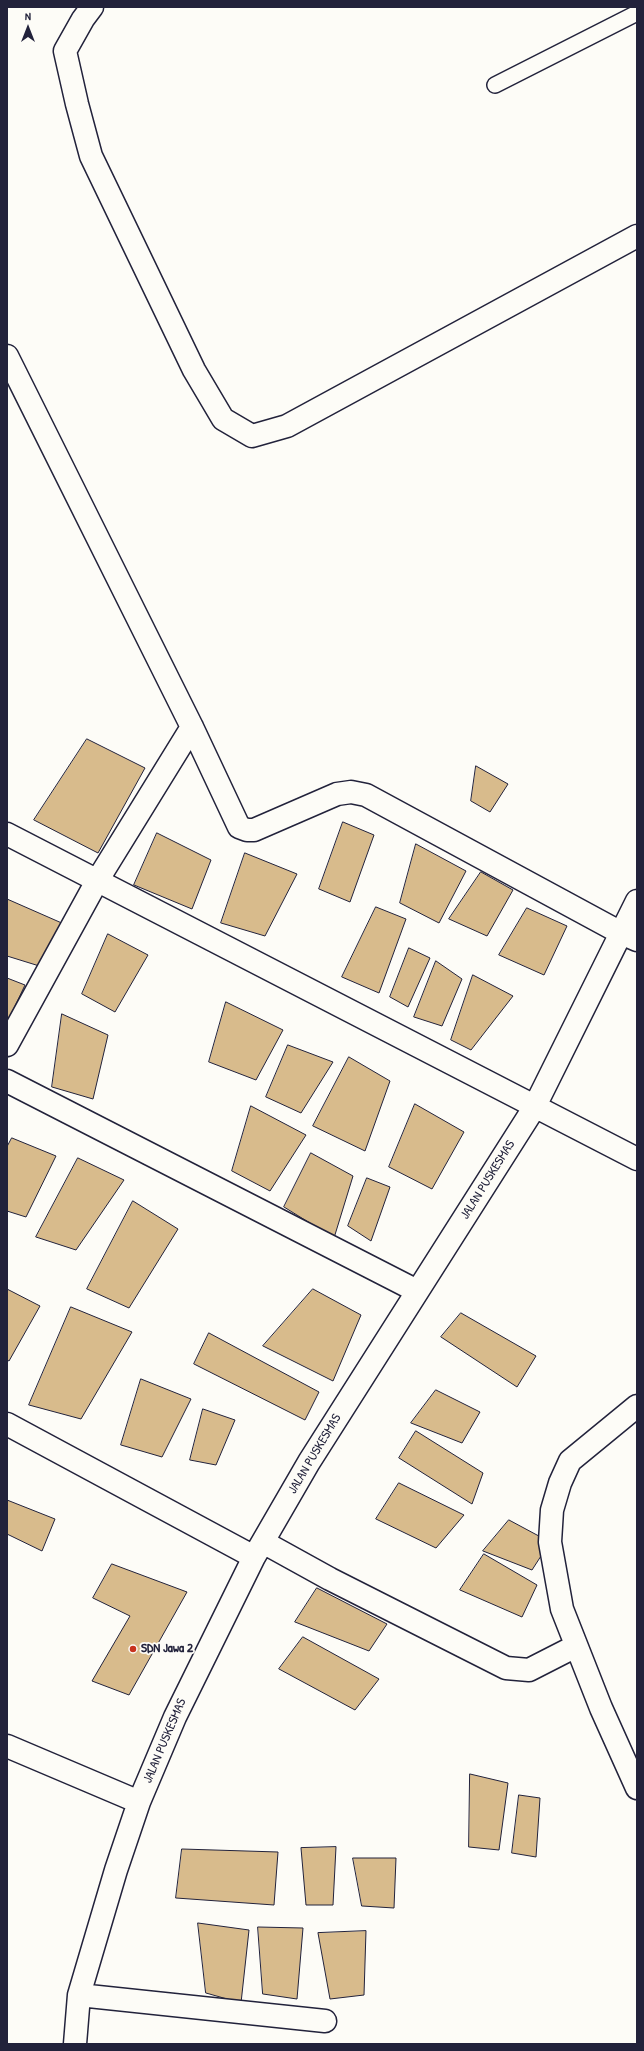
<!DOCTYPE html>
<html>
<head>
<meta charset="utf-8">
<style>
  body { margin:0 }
  #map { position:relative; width:644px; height:2051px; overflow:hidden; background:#fdfcf7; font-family:"Patrick Hand",sans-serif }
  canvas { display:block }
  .frame { position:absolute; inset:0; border:8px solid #22223b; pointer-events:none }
  .north { position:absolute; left:8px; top:8px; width:40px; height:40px; -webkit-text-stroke:3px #fdfcf7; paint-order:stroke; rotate:0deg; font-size:11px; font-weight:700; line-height:16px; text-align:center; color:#22223b }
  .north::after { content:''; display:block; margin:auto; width:14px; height:18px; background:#22223b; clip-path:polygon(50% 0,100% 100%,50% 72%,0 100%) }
</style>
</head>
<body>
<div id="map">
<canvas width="644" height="2051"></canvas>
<div class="frame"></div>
<div class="north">N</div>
</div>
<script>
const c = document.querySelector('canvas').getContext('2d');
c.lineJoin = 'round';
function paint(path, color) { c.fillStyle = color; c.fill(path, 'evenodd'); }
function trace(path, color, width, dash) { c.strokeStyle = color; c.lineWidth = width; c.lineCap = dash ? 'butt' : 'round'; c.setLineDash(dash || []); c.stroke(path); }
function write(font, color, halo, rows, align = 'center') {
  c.font = font + ' "Patrick Hand",sans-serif'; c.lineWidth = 3.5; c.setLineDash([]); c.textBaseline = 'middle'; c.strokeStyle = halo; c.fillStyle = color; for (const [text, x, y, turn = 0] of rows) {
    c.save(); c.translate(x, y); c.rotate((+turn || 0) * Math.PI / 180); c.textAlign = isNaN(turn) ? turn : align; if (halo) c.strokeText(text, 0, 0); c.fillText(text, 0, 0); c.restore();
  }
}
const building = new Path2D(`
  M87,739l58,29 -47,85 -64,-33z
  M476,766l32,18 -18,28 -19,-11z
  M343,822l31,13 -24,67 -31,-13z
  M157,833l54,27 -19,49 -58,-24z
  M416,844l50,27 -27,52 -39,-20z
  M245,853l52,21 -32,62 -44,-13z
  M481,872l32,18 -26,46 -38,-17z
  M7,899l57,25 -15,45 -42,-13z
  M376,907l30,12 -27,74 -37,-16z
  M527,908l40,18 -23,49 -45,-20z
  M108,934l40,21 -33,57 -33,-18z
  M409,948l21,10 -22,49 -18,-10z
  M436,961l26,18 -20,47 -28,-9z
  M473,975l40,21 -42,54 -20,-10z
  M7,978l18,7 -18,38z
  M226,1002l57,28 -27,50 -47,-18z
  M62,1014l46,21 -15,64 -41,-12z
  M288,1045l45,17 -32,51 -35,-16z
  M349,1057l41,24 -25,70 -52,-25z
  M415,1104l49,28 -32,57 -43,-22z
  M251,1106l55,29 -36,56 -38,-20z
  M12,1138l44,18 -30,61 -19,-6v-64z
  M311,1153l42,23 -19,62 -50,-31z
  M78,1158l46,22 -48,70 -40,-13z
  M367,1178l23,9 -19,54 -23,-15z
  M133,1201l45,28 -49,79 -42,-19z
  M7,1289l33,17 -31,55 -2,-1z
  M313,1289l48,26 -28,66 -70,-35z
  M71,1307l61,25 -51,87 -52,-14z
  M461,1313l75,43 -19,31 -76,-50z
  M209,1333l110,59 -14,28 -111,-56z
  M141,1379l50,20 -29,58 -41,-12z
  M436,1390l44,22 -18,31 -51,-20z
  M203,1409l32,11 -19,45 -26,-5z
  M416,1431l67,42 -11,31 -73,-46z
  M399,1483l65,32 -28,33 -60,-29z
  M7,1500l48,19 -13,32 -35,-17z
  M509,1520l41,22 -18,28 -49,-19z
  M484,1554l53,31 -15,32 -62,-27z
  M112,1564l75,28 -58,103 -37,-14 38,-65 -37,-18z
  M317,1588l70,36 -18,27 -74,-29z
  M303,1637l76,42 -24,31 -76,-41z
  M470,1774l38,9 -9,67 -30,-3z
  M519,1795l21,3 -4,59 -24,-4z
  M336,1847l-3,58h-27l-5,-57z
  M182,1849l96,3 -4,53 -98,-7z
  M353,1858h43l-2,50 -32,-2z
  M198,1923l51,7 -8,73 -35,-10z
  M258,1927l45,1 -6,71 -34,-5z
  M366,1931l-2,64 -34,4 -12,-66z`);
const service = new Path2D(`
  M495,85l142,-72`);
const minor = new Path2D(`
  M92,7l-9,12 -18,32 12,53 14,52 103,214 29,49 29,17 35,-10 350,-190
  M7,356l185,371 47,100 8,3h7l83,-36 14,-2 15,3 255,138 16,7
  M7,834l630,325
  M7,1045l90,-164 95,-154
  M7,1081l410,210
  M637,1406l-67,55 -10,22 -8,27 -2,32 12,67 39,99 36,80
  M7,1424l247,133
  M263,1542l67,37 176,89 23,2 47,-24
  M7,1746l132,56
  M79,1995l246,26
  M75,2044l4,-49 37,-125 23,-68 36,-85 79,-160 55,-95 225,-354 103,-207`);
const markers = [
  [133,1649,4,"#c8321e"]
];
const streetNames = [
  ["JALAN PUSKESMAS",488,1180,-58],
  ["JALAN PUSKESMAS",315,1454,-59],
  ["JALAN PUSKESMAS",165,1741,-67]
];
const poiNames = [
  ["SDN Jawa 2",141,1649]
];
paint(building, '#d8bb8c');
trace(building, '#22223b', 1);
trace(service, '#22223b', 18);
trace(minor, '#22223b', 25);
trace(service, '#fdfcf7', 15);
trace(minor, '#fdfcf7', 22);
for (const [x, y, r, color] of markers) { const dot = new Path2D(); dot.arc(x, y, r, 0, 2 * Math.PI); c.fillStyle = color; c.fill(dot); trace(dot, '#fdfcf7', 1.5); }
write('13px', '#22223b', '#fdfcf7', streetNames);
write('bold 13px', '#22223b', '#fdfcf7', poiNames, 'left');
</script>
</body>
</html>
